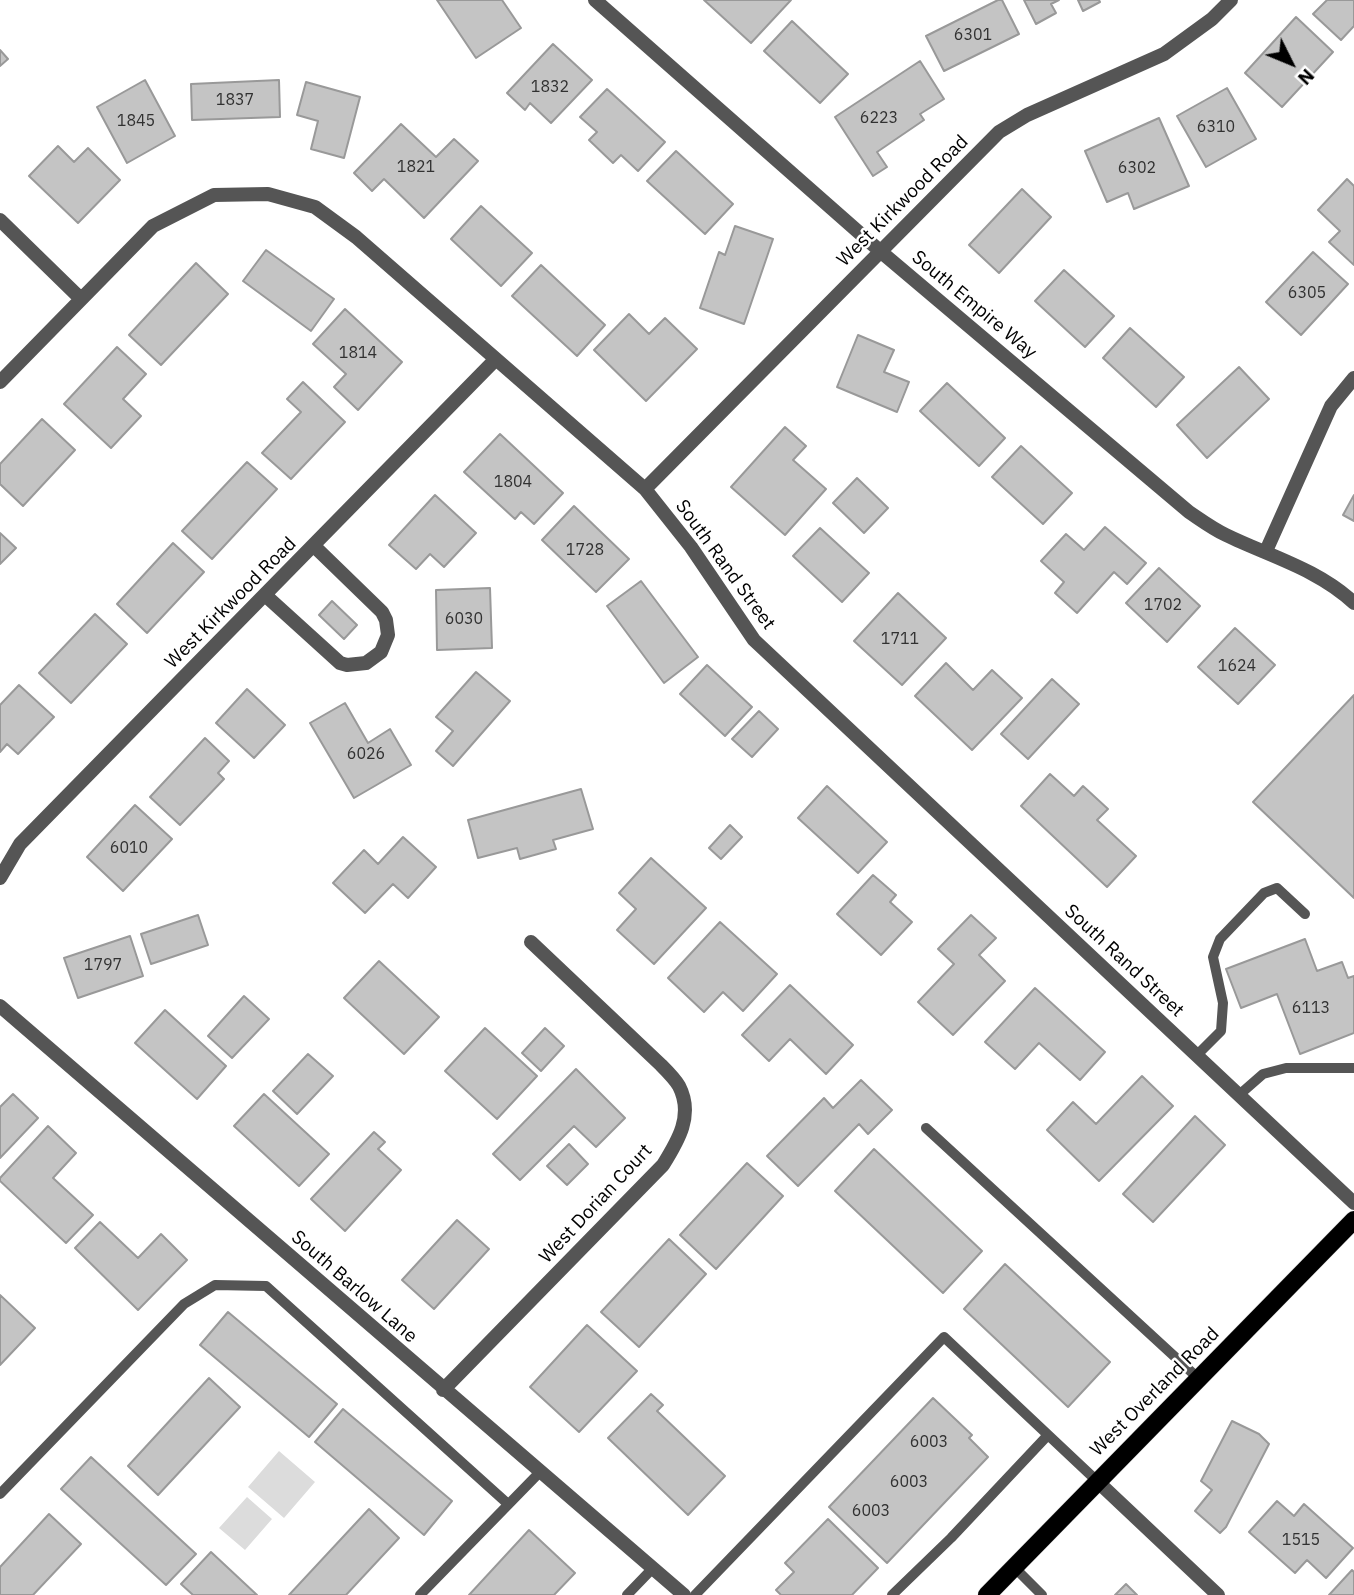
<!DOCTYPE html>
<html>
<head>
<meta charset="utf-8">
<style>
  body { margin:0 }
  #map { position:relative; width:1354px; height:1595px; overflow:hidden; background:#fff; font-family:"IBM Plex Sans",sans-serif }
  canvas { display:block }
  .north { position:absolute; left:1256px; top:28px; width:70px; height:70px; -webkit-text-stroke:5px #fff; paint-order:stroke; rotate:133deg; font-size:19px; font-weight:700; line-height:28px; text-align:center; color:#000 }
  .north::after { content:''; display:block; margin:auto; width:24px; height:32px; background:#000; clip-path:polygon(50% 0,100% 100%,50% 72%,0 100%) }
</style>
</head>
<body>
<div id="map">
<canvas width="1354" height="1595"></canvas>
<div class="north">N</div>
</div>
<script>
const c = document.querySelector('canvas').getContext('2d');
c.lineJoin = 'round';
function paint(path, color) { c.fillStyle = color; c.fill(path, 'evenodd'); }
function trace(path, color, width, dash) { c.strokeStyle = color; c.lineWidth = width; c.lineCap = dash ? 'butt' : 'round'; c.setLineDash(dash || []); c.stroke(path); }
function write(font, color, halo, rows, align = 'center') {
  c.font = font + ' "IBM Plex Sans",sans-serif'; c.lineWidth = 5; c.setLineDash([]); c.textBaseline = 'middle'; c.strokeStyle = halo; c.fillStyle = color; for (const [text, x, y, turn = 0] of rows) {
    c.save(); c.translate(x, y); c.rotate((+turn || 0) * Math.PI / 180); c.textAlign = isNaN(turn) ? turn : align; if (halo) c.strokeText(text, 0, 0); c.fillText(text, 0, 0); c.restore();
  }
}
const green = new Path2D(`
  M279,1451l36,31 -31,36 -36,-31z
  M247,1497l25,22 -27,31 -26,-22z`);
const building = new Path2D(`
  M437,0h65l19,28 -45,30z
  M704,0h87l-40,43z
  M998,0h4l17,34 -75,37 -18,-35z
  M1024,0h35l-8,4 5,9 -20,11z
  M1078,0h21l1,2 -17,9z
  M1327,0h27v26l-13,14 -28,-26z
  M1296,17l37,35 -51,55 -37,-34z
  M792,21l56,53 -28,29 -56,-52z
  M553,44l39,36 -41,43 -21,-20 -5,7 -18,-17z
  M0,50l8,9 -8,7z
  M920,61l24,38 -24,15 4,6 -47,32 10,15 -14,9 -38,-59z
  M145,80l30,56 -48,27 -30,-56z
  M279,80l1,37 -88,3 -1,-36z
  M306,82l54,15 -16,61 -33,-9 7,-28 -21,-6z
  M1227,88l29,51 -50,28 -29,-51z
  M607,89l58,53 -27,29 -17,-16 -8,8 -24,-23 8,-8 -17,-15z
  M1159,118l30,68 -55,23 -6,-16 -21,9 -22,-51z
  M401,124l35,33 18,-18 24,22 -54,57 -40,-39 -12,12 -18,-18z
  M58,146l16,16 14,-14 32,32 -42,43 -49,-47z
  M676,151l57,53 -28,30 -58,-53z
  M1347,179l7,7v79l-25,-23 11,-11 -22,-21z
  M1022,189l29,28 -52,56 -30,-28z
  M481,206l51,47 -31,33 -50,-47z
  M735,226l38,13 -29,85 -44,-16 19,-56 6,3z
  M266,250l68,49 -23,32 -68,-50z
  M1313,252l35,32 -47,51 -35,-33z
  M196,263l32,31 -67,71 -32,-30z
  M541,265l64,60 -28,31 -65,-60z
  M1064,270l50,46 -29,31 -50,-46z
  M345,309l57,53 -44,48 -24,-23 12,-13 -33,-30z
  M629,314l20,20 16,-16 32,31 -51,52 -52,-51z
  M1130,328l54,49 -28,30 -53,-49z
  M858,335l36,15 -10,22 25,10 -12,30 -60,-25z
  M117,347l29,27 -23,25 18,17 -30,32 -47,-44z
  M1239,367l30,32 -62,59 -30,-33z
  M303,382l42,40 -54,57 -29,-26 39,-41 -14,-13z
  M947,383l58,55 -26,28 -59,-55z
  M42,419l33,31 -52,56 -23,-22v-20z
  M785,427l21,19 -13,14 33,29 -41,46 -54,-48z
  M500,434l63,59 -29,31 -13,-12 -6,7 -51,-47z
  M1021,446l51,47 -29,31 -51,-47z
  M247,462l30,27 -65,70 -30,-28z
  M857,478l31,30 -24,25 -31,-30z
  M435,495l41,38 -32,34 -14,-13 -14,15 -27,-24z
  M1354,495v26l-11,-6z
  M574,506l55,53 -33,33 -54,-52z
  M1105,527l41,36 -19,21 -13,-12 -37,41 -22,-20 9,-11 -23,-21 25,-27 18,16z
  M820,528l49,45 -27,29 -49,-46z
  M0,533l16,15 -16,16z
  M173,543l31,29 -57,61 -30,-29z
  M1159,568l41,38 -33,36 -41,-39z
  M641,581l57,76 -34,26 -57,-77z
  M490,588l2,60 -55,2 -1,-60z
  M898,593l48,45 -44,47 -48,-44z
  M332,601l25,24 -13,14 -25,-24z
  M95,614l32,30 -56,59 -32,-30z
  M1235,628l40,37 -37,39 -40,-37z
  M946,663l27,27 19,-20 30,28 -50,52 -57,-54z
  M707,665l45,42 -27,29 -45,-42z
  M476,672l34,29 -57,65 -17,-15 17,-20 -17,-14z
  M1052,679l27,25 -51,55 -27,-25z
  M19,685l35,32 -36,37 -11,-10 -7,8v-47z
  M247,689l38,36 -31,33 -38,-35z
  M1354,695v203l-101,-96z
  M345,703l23,40 22,-14 21,36 -57,33 -44,-75z
  M759,711l19,18 -26,28 -20,-18z
  M205,738l24,23 -11,12 6,6 -44,46 -30,-28z
  M1050,774l24,22 9,-10 25,23 -11,11 39,36 -29,31 -86,-81z
  M827,786l60,56 -29,31 -60,-55z
  M581,789l12,40 -40,11 3,9 -36,10 -3,-11 -39,10 -10,-38z
  M135,805l37,34 -49,52 -36,-34z
  M730,825l12,12 -21,22 -12,-11z
  M403,837l33,30 -28,31 -15,-14 -28,29 -32,-30 31,-33 14,14z
  M651,858l55,50 -52,56 -37,-34 19,-21 -17,-16z
  M873,875l23,20 -6,7 22,20 -31,33 -44,-41z
  M198,915l10,30 -57,19 -10,-30z
  M971,915l25,23 -17,17 26,26 -52,54 -35,-33 36,-38 -16,-15z
  M720,922l57,52 -34,37 -20,-19 -19,20 -36,-34z
  M130,936l13,40 -65,22 -14,-40z
  M1305,939l12,32 25,-9 6,16 6,-2v57l-54,21 -23,-60 -36,14 -15,-39z
  M379,961l60,56 -35,37 -60,-56z
  M790,985l63,60 -27,29 -36,-35 -21,22 -27,-26z
  M1035,988l70,64 -25,28 -41,-37 -24,26 -30,-27z
  M244,996l25,23 -37,39 -24,-22z
  M165,1010l61,56 -29,33 -62,-56z
  M485,1028l52,48 -40,43 -52,-48z
  M545,1028l19,18 -23,25 -19,-18z
  M308,1054l25,22 -36,38 -24,-23z
  M576,1069l49,49 -29,29 -22,-21 -54,54 -27,-26z
  M1142,1076l31,30 -74,75 -52,-51 26,-28 23,22z
  M861,1080l31,30 -24,24 -9,-10 -61,62 -31,-30 57,-58 9,10z
  M13,1094l25,24 -38,40v-51z
  M264,1094l65,60 -30,32 -65,-60z
  M1195,1116l30,29 -72,77 -30,-28z
  M48,1126l28,27 -23,25 40,37 -27,28 -66,-62v-3z
  M374,1132l11,10 -7,7 23,21 -56,61 -34,-32z
  M569,1144l19,20 -21,21 -20,-19z
  M874,1149l108,102 -39,42 -108,-102z
  M747,1163l36,33 -67,73 -36,-34z
  M457,1220l32,29 -55,60 -32,-29z
  M100,1222l38,36 23,-24 26,26 -49,50 -63,-62z
  M669,1239l37,35 -67,73 -38,-35z
  M1005,1264l105,98 -42,45 -104,-98z
  M0,1295l35,33 -35,37z
  M228,1312l109,92 -28,33 -109,-92z
  M587,1325l50,46 -58,61 -49,-45z
  M209,1378l31,29 -82,88 -30,-29z
  M651,1394l12,11 -6,6 68,65 -37,39 -80,-77z
  M933,1398l39,37 -3,3 19,19 -101,106 -58,-56z
  M343,1409l109,92 -28,34 -109,-93z
  M1232,1421l27,13 10,10 -43,83 -6,6 -25,-22 17,-21 -11,-9z
  M91,1457l105,97 -30,31 -105,-96z
  M1277,1501l17,15 10,-12 49,44 -27,30 -19,-18 -12,13 -46,-41z
  M369,1509l30,29 -53,57h-57z
  M49,1514l32,30 -48,51h-33v-28z
  M828,1519l50,49 -26,27h-71l-5,-5 18,-18 -9,-9z
  M529,1530l46,43 -21,22h-85z
  M211,1552l46,43h-64l-12,-11z
  M1352,1570l2,2v23h-25z
  M1126,1584l11,11h-22z`);
const lane = new Path2D(`
  M1197,1055l24,-24 2,-28 -10,-46 7,-18 44,-46 13,-5 28,26
  M1239,1095l24,-21 23,-6h68
  M926,1128l273,251
  M0,1494l184,-190 31,-19 51,1 242,218
  M1014,1567l28,28
  M420,1595l120,-123
  M627,1595l26,-27
  M695,1595l249,-258 153,144
  M892,1595l59,-57 97,-103`);
const street = new Path2D(`
  M595,0l285,251 309,261c12,8 24,17 37,23 43,21 92,34 128,68
  M0,220l81,79
  M0,382l153,-156 61,-31 54,-1 47,13 41,30 289,252 46,58 63,93 600,563
  M645,489l354,-357 28,-17 137,-61 48,-35 19,-19
  M1266,551l65,-145 23,-28
  M265,595l75,68 7,2 19,-2 15,-11 7,-17 -2,-15 -4,-8 -68,-66
  M0,878l20,-34 475,-484
  M0,1006l684,589
  M443,1390l220,-225c15,-24 31,-50 16,-79 -4,-7 -12,-15 -18,-21l-130,-123
  M1097,1481l121,114`);
const primary = new Path2D(`
  M987,1595l367,-375`);
const numberNames = [
  ["6301",973,35],
  ["1832",550,87],
  ["1837",235,100],
  ["6223",879,118],
  ["1845",136,121],
  ["6310",1216,127],
  ["1821",416,167],
  ["6302",1137,168],
  ["6305",1307,293],
  ["1814",358,353],
  ["1804",513,482],
  ["1728",585,550],
  ["1702",1163,605],
  ["6030",464,619],
  ["1711",900,639],
  ["1624",1237,666],
  ["6026",366,754],
  ["6010",129,848],
  ["1797",103,965],
  ["6113",1311,1008],
  ["6003",929,1442],
  ["6003",909,1482],
  ["6003",871,1511],
  ["1515",1301,1540]
];
const streetNames = [
  ["West Kirkwood Road",903,201,-45],
  ["South Empire Way",974,305,40],
  ["South Rand Street",725,565,54],
  ["West Kirkwood Road",231,603,-45],
  ["South Rand Street",1124,961,43],
  ["West Dorian Court",596,1204,-47],
  ["South Barlow Lane",354,1287,41],
  ["West Overland Road",1155,1392,-45]
];
paint(green, '#dcdcdc');
paint(building, '#c4c4c4');
trace(building, '#999', 2);
trace(primary, '#dbdbdb', 19);
trace(lane, '#555', 10);
trace(street, '#555', 14);
trace(primary, '#000', 18);
write('16px', '#313131', null, numberNames);
write('19px', '#000', '#fff', streetNames);
</script>
</body>
</html>
